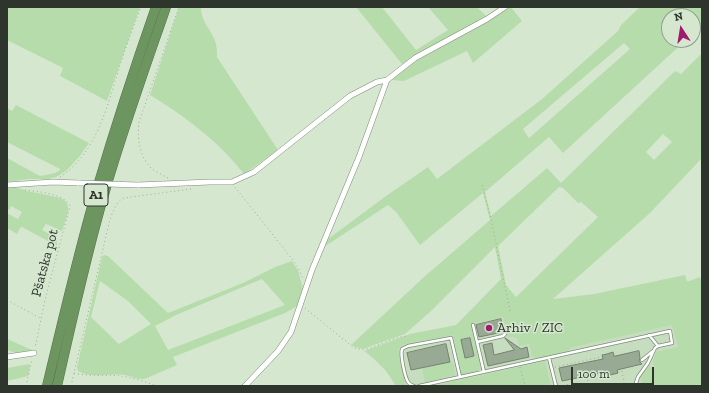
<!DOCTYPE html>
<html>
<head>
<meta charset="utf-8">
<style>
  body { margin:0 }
  #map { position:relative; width:709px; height:393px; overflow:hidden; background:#d6e7d0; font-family:"Zilla Slab",serif }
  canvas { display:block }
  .frame { position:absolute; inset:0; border:8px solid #2e352c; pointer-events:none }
  .north { position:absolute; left:661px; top:8px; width:40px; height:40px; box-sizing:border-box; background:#d6e7d0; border:1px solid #93a08e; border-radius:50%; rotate:348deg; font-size:11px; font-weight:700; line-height:16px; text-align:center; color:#2e352c }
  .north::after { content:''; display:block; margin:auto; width:14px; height:18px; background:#9e1c6d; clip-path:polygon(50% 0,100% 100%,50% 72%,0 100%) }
  .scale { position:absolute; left:571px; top:367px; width:83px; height:18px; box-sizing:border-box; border:2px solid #2e352c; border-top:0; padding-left:5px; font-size:12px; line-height:14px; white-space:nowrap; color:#2e352c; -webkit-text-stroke:3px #d6e7d0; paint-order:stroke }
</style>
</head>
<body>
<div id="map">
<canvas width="709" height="393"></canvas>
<div class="frame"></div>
<div class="north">N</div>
<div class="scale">100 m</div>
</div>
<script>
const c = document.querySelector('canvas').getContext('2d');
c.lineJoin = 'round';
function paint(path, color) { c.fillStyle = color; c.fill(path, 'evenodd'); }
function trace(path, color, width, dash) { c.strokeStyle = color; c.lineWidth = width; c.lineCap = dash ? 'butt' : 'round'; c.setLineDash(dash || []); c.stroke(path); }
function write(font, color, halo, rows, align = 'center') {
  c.font = font + ' "Zilla Slab",serif'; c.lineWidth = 3; c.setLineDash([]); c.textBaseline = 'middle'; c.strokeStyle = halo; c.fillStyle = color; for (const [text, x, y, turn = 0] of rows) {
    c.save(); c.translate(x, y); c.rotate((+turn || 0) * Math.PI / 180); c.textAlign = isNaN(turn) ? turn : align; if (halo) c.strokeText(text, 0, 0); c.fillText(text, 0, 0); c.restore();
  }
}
const built = new Path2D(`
  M685,276l17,110h-299l-10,-45z`);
const green = new Path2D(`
  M7,7h133l-33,94 -47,-25 3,-8 -56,-28z
  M179,7h22c-1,14 12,24 15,37 1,4 1,9 1,13l61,93 -34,24c-26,-33 -58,-57 -94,-79z
  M356,7h26l34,43 32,-20 -20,-23h49l9,9 -84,48z
  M510,7h1l11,14 -49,42 -6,-12 -63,30 -12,-1 5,-7 12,-8 83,-46z
  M640,7h62v18l-9,8v-17h-24v24h17l-123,113 -14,-16 -64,55 6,24 56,-48 14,15 114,-112 6,3 21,-21v105l-52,55 -97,86 41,-5 91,-19 2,6h3l9,-4 3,3v106l-59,-1 -3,-9 10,-11 1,4 3,-1 -1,-8 3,-8 22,-5 -6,-22 -102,23 -2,4 -32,7 -4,-3 -3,-12 -10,2 -2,-7 -2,-2h-7l-5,-20 -32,7 10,44 -1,3 -17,4 -2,-2 -8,-38 -51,10 -4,5 8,36h-10l-10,-15 -13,-13 -9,-7 46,-17 46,-9 45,-46 -6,-32 -65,65 -25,22 -42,15 -8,-2 -4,-2 73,-68 66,-57 -7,-27 -63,52 -24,-33 -8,-7 -64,42 4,-8 58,-43 42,-29 9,12 105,-80 76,-68 3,-6zM624,43l6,6 -101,89 -6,-9zM663,134l9,8 -18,18 -8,-8zM559,187l4,1 15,15 3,-1 17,15 -82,80 -10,-12 -8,-39z
  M16,105l73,38 -10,14 -13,14 -10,6 -8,2h-20l-21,3v-24l33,18 15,-3 5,-3v-1l-53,-27v-34l5,3z
  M7,187h8l12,4 30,6c19,5 9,21 5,34l-16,-7 -4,6 15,8v8l-35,-19 -2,1 -3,6 -10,-6v-15l11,6 4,-7 -11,-6 -2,4 -2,-1z
  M104,255l4,1 60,57 75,-30 32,-16 17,-6 6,9 5,19 -4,16 -14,8 -112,44 4,8 -30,13c-7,3 -14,-1 -22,-3 -15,-2 -33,4 -47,-4l-1,-4 25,-110zM262,279l23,26 -117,45 -13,-24 21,-11zM100,281l28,20 23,23 -32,20 -28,-27z
  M7,339l25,11 -1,1 -15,2 -9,-3z
  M545,361l6,25h-118z
  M451,362l3,2 1,11 -30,8 -3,-15z
  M29,364l1,2 -2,10 -21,5v-13z`);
const building = new Path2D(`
  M501,319l2,10v3l-24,5 -3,-12z
  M470,338l4,18 -9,2 -4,-18z
  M505,338l16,11 6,-2 2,10 -41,9 -5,-21 9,-2 2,12 20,-5z
  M446,344l4,18 -39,8 -4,-17z
  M639,351l1,7 -1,3 3,3 -25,6 1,3 -8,2 -3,1 -1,-4 -44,9 -3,-13 44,-9 -1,-4 5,-1 6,-2 1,4z`);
const path = new Path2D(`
  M60,177c38,-25 48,-74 61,-115 6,-18 13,-37 20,-55
  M168,178c-5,-3 -12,-6 -17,-10 -12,-13 -14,-30 -12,-46l40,-115
  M482,185l9,34 19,92
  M235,187l57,72 6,8 5,12
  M25,190c13,2 39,3 45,16l-25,94 -10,48
  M7,300l33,18
  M305,308l49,40c13,4 23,-3 34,-7 7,-3 13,-4 19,-5
  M520,367l5,19
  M555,367l46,-10
  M622,371l3,15
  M74,373c16,4 31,1 47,3 12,2 25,6 36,10
  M587,376l2,10
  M567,380l1,6
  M26,386l6,-27
  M71,386l38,-163c3,-9 6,-21 15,-25l67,-9
  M453,386l1,-4`);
const service = new Path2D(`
  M473,325l11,47
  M477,342l26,-6 2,-2 1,-4
  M549,358l7,28
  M642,360l11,-9
  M414,386c-3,-1 -4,-1 -6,-4 -3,-5 -8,-27 -6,-33l6,-3 43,-8 9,39
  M419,386l251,-55 2,12 -14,3
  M636,386h-1l3,-9 10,-14 7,-15 3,-2 -9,-11`);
const minor = new Path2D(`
  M7,185l46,-3 26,1
  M138,185l72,-3h22l22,-10 96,-76 27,-14 10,-2
  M7,357l27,-4
  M245,386l33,-35 13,-19 21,-62 47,-113 28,-77 28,-22 72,-39 18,-12`);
const motorway = new Path2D(`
  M47,386c16,-66 31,-132 50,-197 18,-61 38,-122 59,-182
  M57,386c15,-65 29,-131 48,-195 18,-62 40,-123 61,-184`);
const minorBridge = new Path2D(`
  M79,183l59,2`);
const markers = [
  [489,328,4,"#9e1c6d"]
];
const shields = [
  [96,195,24]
];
const shieldNames = [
  ["A1",96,195]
];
const streetNames = [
  ["Pšatska pot",45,263,-75]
];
const poiNames = [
  ["Arhiv / ZIC",497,328]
];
paint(built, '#c7ddc0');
paint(green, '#b7dcac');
paint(building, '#99aa94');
trace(building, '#74846f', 1);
trace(service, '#7d8d78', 4);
trace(minor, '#7d8d78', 6);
trace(motorway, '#57734d', 10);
trace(path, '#9ca997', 1, [1, 3]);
trace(service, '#fff', 2.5);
trace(minor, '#fff', 5);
trace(motorway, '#6d955f', 9);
trace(minorBridge, '#7d8d78', 6, []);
trace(minorBridge, '#fff', 5);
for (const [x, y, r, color] of markers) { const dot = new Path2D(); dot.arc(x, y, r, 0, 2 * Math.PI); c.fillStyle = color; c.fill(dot); trace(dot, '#d6e7d0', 1.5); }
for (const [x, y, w] of shields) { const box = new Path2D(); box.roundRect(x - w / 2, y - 11, w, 22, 3); c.fillStyle = '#d6e7d0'; c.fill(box); trace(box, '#2e352c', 1); }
write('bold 13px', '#2e352c', null, shieldNames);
write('14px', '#2e352c', '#d6e7d0', streetNames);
write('14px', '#2e352c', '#d6e7d0', poiNames, 'left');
</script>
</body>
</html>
